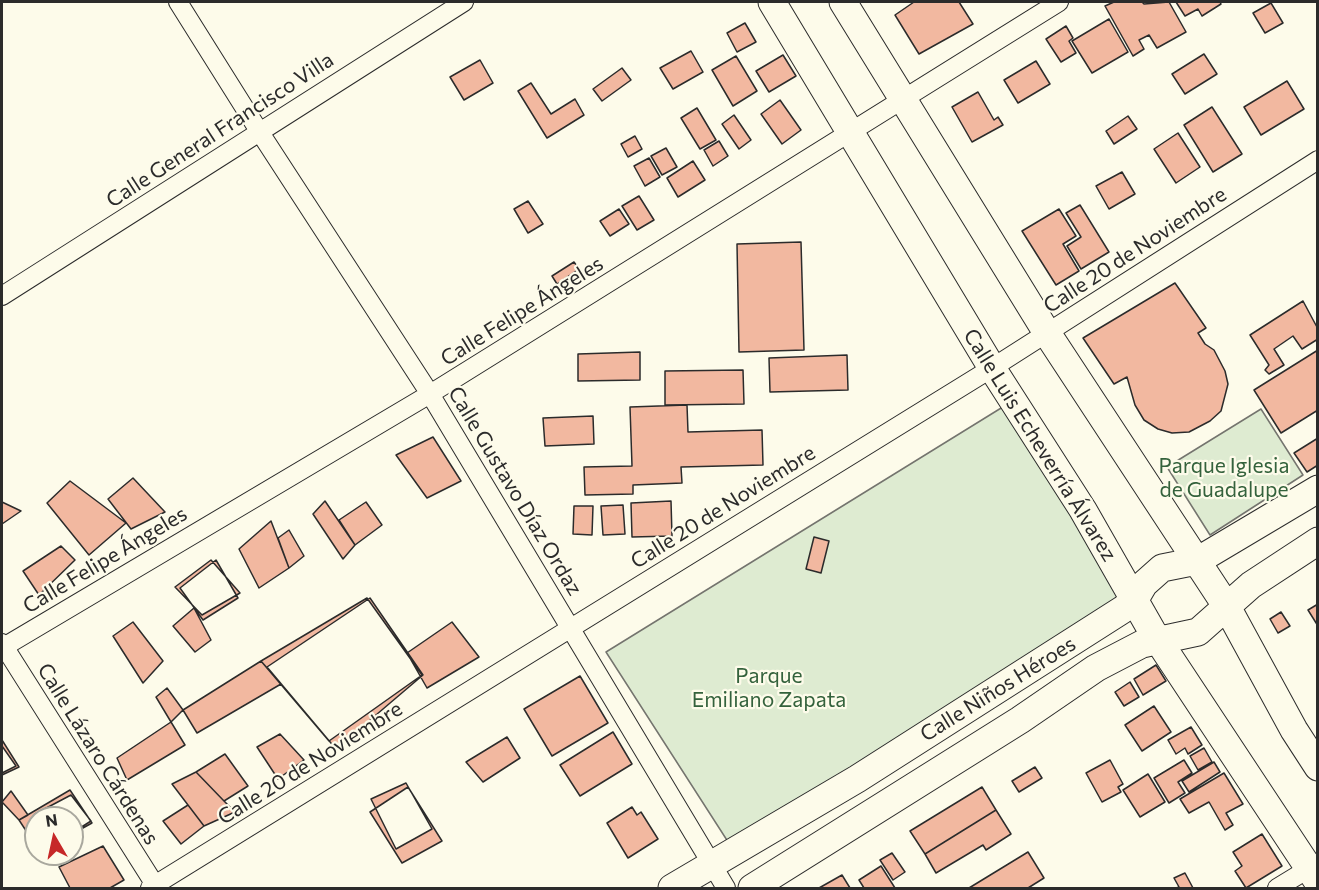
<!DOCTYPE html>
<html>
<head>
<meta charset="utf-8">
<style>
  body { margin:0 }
  #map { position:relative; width:1319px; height:890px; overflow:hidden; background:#fdfbea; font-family:Commissioner,sans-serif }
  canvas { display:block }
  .frame { position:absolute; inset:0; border:3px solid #2b2b2b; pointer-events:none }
  .north { position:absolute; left:24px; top:806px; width:60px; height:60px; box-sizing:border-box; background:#fdfbea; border:2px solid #a9a89e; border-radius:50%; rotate:351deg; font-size:16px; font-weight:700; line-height:24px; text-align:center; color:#2b2b2b }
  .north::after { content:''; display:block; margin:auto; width:21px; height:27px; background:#c62828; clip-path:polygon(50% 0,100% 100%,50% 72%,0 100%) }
</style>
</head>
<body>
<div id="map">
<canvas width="1319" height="890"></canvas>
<div class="frame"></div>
<div class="north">N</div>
</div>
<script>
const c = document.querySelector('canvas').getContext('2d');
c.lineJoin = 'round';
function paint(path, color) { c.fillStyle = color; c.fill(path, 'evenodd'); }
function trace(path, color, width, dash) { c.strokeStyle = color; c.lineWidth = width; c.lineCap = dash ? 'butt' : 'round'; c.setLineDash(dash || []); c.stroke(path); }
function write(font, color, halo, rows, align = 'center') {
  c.font = font + ' Commissioner,sans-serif'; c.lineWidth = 4.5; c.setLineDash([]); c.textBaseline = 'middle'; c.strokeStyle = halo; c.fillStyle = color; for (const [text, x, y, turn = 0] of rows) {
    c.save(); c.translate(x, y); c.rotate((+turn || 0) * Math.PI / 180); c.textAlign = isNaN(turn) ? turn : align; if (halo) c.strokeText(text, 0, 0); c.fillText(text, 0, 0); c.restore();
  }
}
const green = new Path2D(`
  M1006,405l118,200 -392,243 -126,-196z
  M1261,409l42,66 -93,60 -43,-68z`);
const building = new Path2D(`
  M914,2h45l14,22 -54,30 -24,-39z
  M1114,2h28l2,2 25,-2 17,30 -29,16 -8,-13 -10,5 5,9 -11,7 -28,-50z
  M1176,2h44l1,2 -19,12 -4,-7 -13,7z
  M1271,3l12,20 -18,10 -12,-20z
  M1109,19l19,33 -36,21 -20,-32z
  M745,23l11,19 -19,10 -10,-19z
  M1066,26l7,12 -4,3 7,12 -15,9 -15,-23z
  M691,51l12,21 -30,17 -13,-21z
  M1204,54l13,20 -32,20 -13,-20z
  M783,55l13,21 -27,16 -13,-21z
  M736,56l21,35 -24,15 -21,-36z
  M480,60l13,23 -29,17 -14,-23z
  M1036,61l14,23 -32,19 -14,-23z
  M622,68l9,12 -29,21 -9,-12z
  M1287,81l17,28 -43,26 -17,-28z
  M531,83l20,31 24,-15 9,16 -37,23 -29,-47z
  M978,92l16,28 4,-3 5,8 -31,17 -20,-35z
  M780,100l21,30 -19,14 -21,-30z
  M1212,107l30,47 -29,18 -29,-47z
  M697,108l19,32 -16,9 -19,-31z
  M734,115l17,25 -12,9 -17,-25z
  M1128,116l9,13 -23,15 -8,-13z
  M1178,133l22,34 -24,16 -22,-34z
  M635,136l7,13 -14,8 -7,-13z
  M719,141l9,15 -15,10 -9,-16z
  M666,148l11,19 -15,8 -11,-19z
  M649,158l11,19 -15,9 -11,-20z
  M693,161l12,19 -27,17 -11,-19z
  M1122,172l13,22 -26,15 -13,-23z
  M639,196l15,24 -17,10 -15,-24z
  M528,201l15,23 -15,9 -14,-24z
  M1080,205l29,47 -28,17 -14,-23 14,-9 -15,-24z
  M619,209l10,15 -19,12 -10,-15z
  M1059,209l17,27 -13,8 16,27 -23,14 -34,-54z
  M801,242l3,108 -65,2 -2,-108z
  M574,262l5,7 -22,15 -5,-8z
  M1175,283l31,45 -8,5 7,11 9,6 11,21 3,13 -7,27 -11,10 -21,11 -17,1 -14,-4 -14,-9 -9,-15 -8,-28 -13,7 -31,-46z
  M1303,301l15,28v10l-16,10 -9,-13 -19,13 10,16 -15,9 -4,-4 4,-5 -19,-30z
  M1318,350v60l-37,23 -27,-43z
  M640,352v28l-62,1v-27z
  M847,355l1,35 -78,2 -1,-34z
  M743,370l1,34 -79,1v-34z
  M687,405l1,27 74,-2 1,35 -82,2 1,16 -49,2v9l-48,1 -1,-28 48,-1 -2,-59z
  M593,416l1,28 -49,2 -2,-28z
  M433,437l28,44 -34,17 -31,-43z
  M1318,438v27l-11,7 -13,-19z
  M133,478l32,34 -34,17 -23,-30z
  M70,481l56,42 -37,32 -42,-52z
  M325,501l30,44 -12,14 -30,-45z
  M671,501l1,35 -40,1 -1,-34z
  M2,502l19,9 -19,13z
  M366,502l16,23 -27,20 -16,-25z
  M623,505l2,29 -22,1 -2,-29z
  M574,506h19l-1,29 -19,-1z
  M271,521l18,47 -30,20 -20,-39z
  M289,530l15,26 -15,12 -11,-30z
  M814,537l15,4 -8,32 -15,-4z
  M61,546l14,14 -36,35 -16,-24z
  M211,560l29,33 -38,22 -27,-28z
  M216,560l22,38 -35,22 -23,-32z
  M367,598l55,77 -93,66 -68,-80z
  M370,598l53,77 -87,74 -69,-82z
  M1318,604v22l-10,-16z
  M194,608l17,32 -16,12 -22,-26z
  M1281,612l9,14 -12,7 -8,-14z
  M133,622l30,39 -20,22 -30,-47z
  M452,622l27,35 -52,31 -20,-35z
  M261,661l20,23 -84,49 -14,-23z
  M1156,665l10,16 -23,14 -9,-16z
  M580,676l28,47 -56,33 -28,-47z
  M1130,682l9,15 -15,9 -9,-14z
  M167,688l16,22 -12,12 -15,-25z
  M1154,706l17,26 -29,19 -17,-26z
  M171,722l14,23 -58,35 -10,-22z
  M1191,727l11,18 -14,9 -3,-6 -9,6 -8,-14z
  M613,732l19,32 -52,32 -20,-31z
  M280,734l24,26 -26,19 -21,-32z
  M507,737l13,21 -37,24 -17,-20z
  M2,740l17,27 -17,8z
  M2,746l14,20 -14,7z
  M1204,748l8,14 -14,8 -8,-14z
  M225,754l23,32 -24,15 -28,-29z
  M1110,760l13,24 -5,3 3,5 -19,10 -16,-29z
  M1184,760l8,13 -14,9 7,11 -16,10 -15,-25z
  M1214,762l6,10 -31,20 -7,-11z
  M1035,767l7,11 -23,14 -7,-11z
  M196,772l28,29 11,11 -31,14 -32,-42z
  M1224,773l19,31 -17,9 7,12 -8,5 -16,-28 -20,11 -9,-14z
  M1148,774l17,28 -25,15 -17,-27z
  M406,783l26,46 -36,20 -25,-50z
  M408,787l34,54 -40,22 -32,-51z
  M982,787l14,23 -71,44 -15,-23z
  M70,790l22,33 -20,11v-16h-36v28l-17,-26z
  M11,791l17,24 -9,5 -17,-18z
  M71,795l20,26 -19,12v-15h-33l-4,-4z
  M188,805l16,21 -23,18 -18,-23z
  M632,807l5,8 4,-3 17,27 -30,19 -21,-35z
  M996,810l15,24 -25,16 -3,-5 -47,28 -11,-19z
  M1262,834l20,32 -36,22 -11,-17 7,-5 -9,-14z
  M103,846l21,34 -14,8h-40l-11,-21z
  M1028,852l16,26 -16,10h-59z
  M892,853l13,19 -12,8 -13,-20z
  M881,866l14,22h-31l-5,-8z
  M1185,873l8,15h-17l3,-1 -5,-9z
  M842,875l8,13h-31z`);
const street = new Path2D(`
  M178,2l81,129 171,263 296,494
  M2,296l462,-294
  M2,643l155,245
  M2,648l428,-254 629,-392
  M150,888l842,-520 326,-208
  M1277,888l41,-25`);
const secondary = new Path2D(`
  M772,2l220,366 91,142 69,121 166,251
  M843,2l204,331 180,274 67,123 24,37
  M672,888l185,-109 265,-169 12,-9 10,-17 18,-16 35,-7 121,-72
  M752,888l268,-168 76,-52 46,-24 56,-12 53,-47 67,-44`);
const streetNames = [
  ["Calle General Francisco Villa",220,130,-33],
  ["Calle 20 de Noviembre",1135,250,-33],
  ["Calle Felipe Ángeles",522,311,-32],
  ["Calle Luis Echeverría Álvarez",1040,445,58],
  ["Calle Gustavo Díaz Ordaz",515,491,59],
  ["Calle 20 de Noviembre",723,507,-32],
  ["Calle Felipe Ángeles",105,560,-31],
  ["Calle Niños Héroes",998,689,-32],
  ["Calle Lázaro Cárdenas",98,754,58],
  ["Calle 20 de Noviembre",310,763,-32]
];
const parkNames = [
  ["Parque Iglesia",1224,466],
  ["de Guadalupe",1224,490],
  ["Parque",769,676],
  ["Emiliano Zapata",769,700]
];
paint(green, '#deebd1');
trace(green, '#74746e', 1.5);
paint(building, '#f2b8a0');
trace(building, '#2b2b2b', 1.5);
trace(street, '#2b2b2b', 20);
trace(secondary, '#2b2b2b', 29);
trace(street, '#fdfbea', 18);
trace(secondary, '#fdfbea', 27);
write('21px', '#2b2b2b', '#fdfbea', streetNames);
write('21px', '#34623c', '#fdfbea', parkNames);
</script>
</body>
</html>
